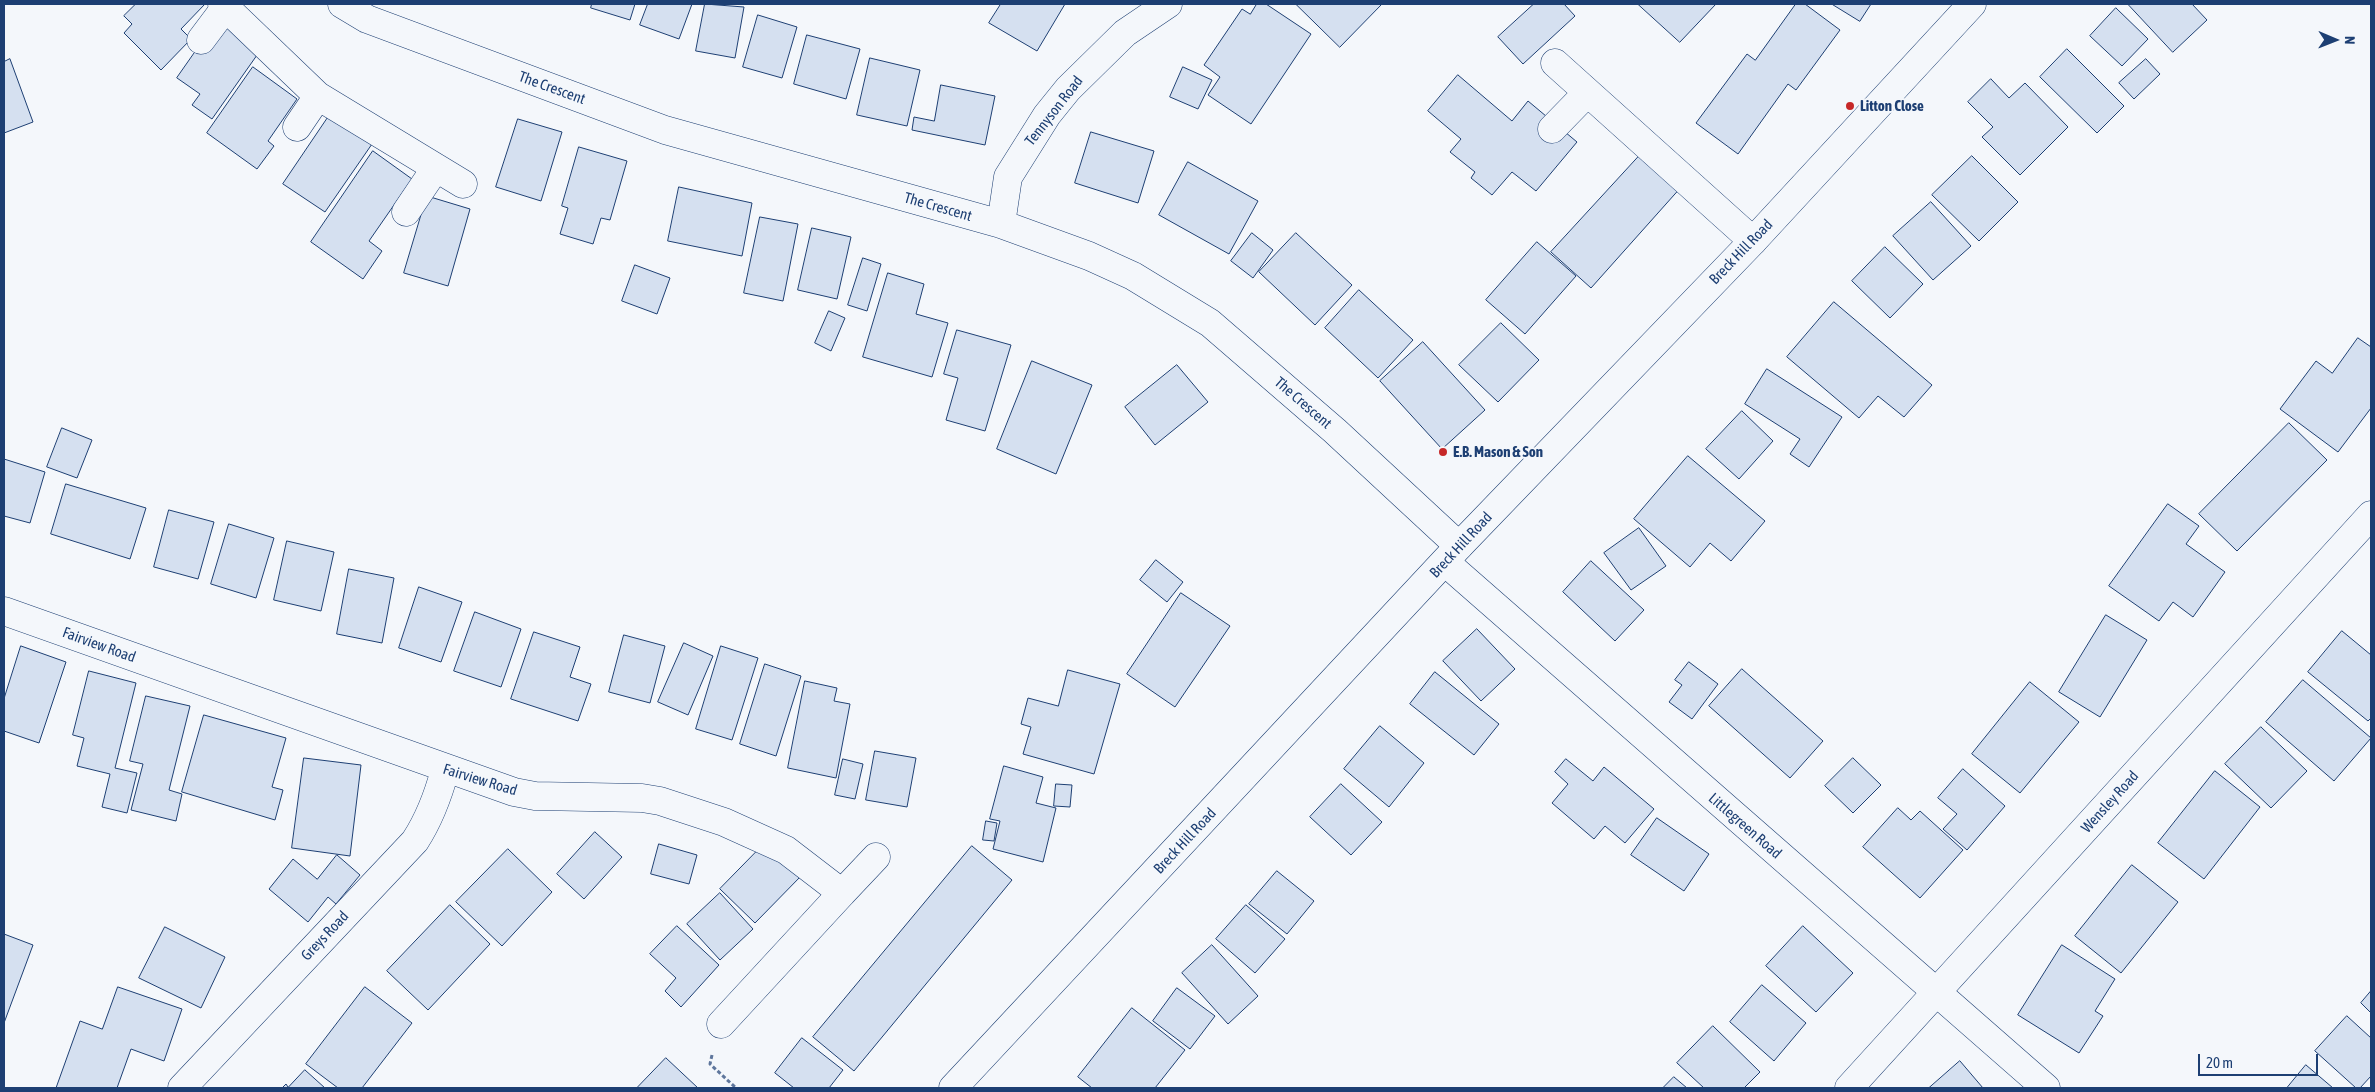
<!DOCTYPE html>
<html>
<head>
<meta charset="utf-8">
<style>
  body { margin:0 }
  #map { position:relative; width:2375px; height:1092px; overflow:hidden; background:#f4f7fb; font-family:"Asap Condensed",sans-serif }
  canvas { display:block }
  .frame { position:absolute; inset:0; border:5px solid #1d3f73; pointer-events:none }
  .north { position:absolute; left:2310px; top:15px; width:50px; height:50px; -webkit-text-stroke:4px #f4f7fb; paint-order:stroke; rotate:91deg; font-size:14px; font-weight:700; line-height:20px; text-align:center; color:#1d3f73 }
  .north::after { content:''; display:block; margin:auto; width:18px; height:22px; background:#1d3f73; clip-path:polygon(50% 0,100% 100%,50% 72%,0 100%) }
  .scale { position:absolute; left:2198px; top:1054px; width:120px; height:22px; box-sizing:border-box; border:2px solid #1d3f73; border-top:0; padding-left:6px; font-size:15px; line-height:18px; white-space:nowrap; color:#1d3f73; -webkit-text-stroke:4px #f4f7fb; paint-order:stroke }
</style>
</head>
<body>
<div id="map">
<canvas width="2375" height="1092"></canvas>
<div class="frame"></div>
<div class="north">N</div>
<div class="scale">20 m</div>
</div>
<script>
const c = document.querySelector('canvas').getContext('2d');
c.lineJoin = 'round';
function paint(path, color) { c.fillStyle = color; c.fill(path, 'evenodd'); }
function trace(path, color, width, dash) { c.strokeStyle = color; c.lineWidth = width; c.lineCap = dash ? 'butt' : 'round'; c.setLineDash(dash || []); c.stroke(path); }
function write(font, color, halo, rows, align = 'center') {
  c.font = font + ' "Asap Condensed",sans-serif'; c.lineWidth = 4; c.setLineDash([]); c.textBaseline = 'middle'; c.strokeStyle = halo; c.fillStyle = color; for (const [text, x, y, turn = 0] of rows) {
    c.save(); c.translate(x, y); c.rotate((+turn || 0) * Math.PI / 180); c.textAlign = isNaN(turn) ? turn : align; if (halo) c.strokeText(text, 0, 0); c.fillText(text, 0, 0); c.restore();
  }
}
const building = new Path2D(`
  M136,4h69l-24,25 10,10 -30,31 -37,-37 8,-9 -8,-8z
  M592,4h43l-5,16 -39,-12z
  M648,4h44l-13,35 -39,-14z
  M705,4l39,3 -9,51 -39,-7z
  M1001,4h64l-28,47 -48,-28z
  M1257,4h9l45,30 -60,90 -43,-29 12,-18 -16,-12 38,-56 8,5z
  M1296,4h86l-42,43z
  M1534,4h30l11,12 -52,48 -25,-27z
  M1638,4h78l-36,38z
  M1796,4h9l35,26 -44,60 -8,-6 -50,70 -42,-31 51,-69 8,6z
  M1832,4h39l-11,17z
  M2128,4h64l15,16 -34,32z
  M2116,8l32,31 -26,27 -32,-30z
  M758,15l39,12 -15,51 -39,-11z
  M219,18l43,30 -50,71 -20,-14 8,-11 -23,-16z
  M807,35l53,14 -14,50 -52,-15z
  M2067,49l57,57 -27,27 -57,-56z
  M870,58l50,12 -13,56 -50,-11z
  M10,59l23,63 -29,11v-71z
  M2146,59l14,15 -26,25 -15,-16z
  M253,67l44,32 -29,42 6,5 -17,23 -50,-36z
  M1183,67l29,13 -14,29 -28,-12z
  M1458,75l54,46 16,-20 49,41 -41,49 -24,-19 -20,23 -21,-17 4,-6 -25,-20 11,-13 -33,-28z
  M1991,79l18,19 16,-15 43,44 -48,48 -38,-38 11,-10 -25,-25z
  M941,85l54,11 -10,49 -73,-15 2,-13 20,4z
  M329,116l43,28 -47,68 -42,-28z
  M518,119l44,13 -21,69 -45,-14z
  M1091,132l63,19 -16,52 -63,-20z
  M1653,141l38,35 -100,112 -40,-36z
  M579,147l48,14 -17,59 -9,-2 -8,26 -33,-10 8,-26 -6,-2z
  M373,151l39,28 -43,62 13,10 -19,28 -52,-37z
  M1972,156l46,46 -39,39 -47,-46z
  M1188,162l70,39 -29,53 -70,-39z
  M679,187l73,16 -10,53 -74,-15z
  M427,196l43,13 -22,77 -44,-13z
  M1931,202l40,44 -38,34 -40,-44z
  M760,217l38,7 -15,77 -39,-8z
  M812,228l39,9 -14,62 -39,-9z
  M1252,233l21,17 -20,28 -22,-17z
  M1296,233l56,52 -37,40 -56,-53z
  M1537,242l39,34 -51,58 -39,-34z
  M1885,247l38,37 -33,34 -38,-37z
  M863,258l18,6 -14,47 -19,-6z
  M635,265l35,13 -13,36 -35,-13z
  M888,273l36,11 -8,30 32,9 -16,54 -69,-20z
  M1359,290l54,50 -35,38 -53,-50z
  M1834,302l98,83 -28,32 -26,-21 -19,22 -72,-61z
  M829,311l16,7 -14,33 -16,-8z
  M1501,323l38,37 -41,42 -39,-37z
  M957,330l54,15 -26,86 -39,-11 12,-42 -14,-4z
  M2358,338l13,9v61l-33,44 -58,-43 36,-48 16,12z
  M1423,342l62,68 -43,39 -62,-68z
  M1032,361l60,24 -36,89 -59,-25z
  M1177,365l31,37 -53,43 -30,-38z
  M1767,369l75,48 -33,50 -19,-13 10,-15 -55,-35z
  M1742,411l31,30 -34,38 -33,-30z
  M2289,423l38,37 -90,91 -38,-37z
  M62,428l30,12 -15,38 -30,-11z
  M1688,456l77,65 -34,40 -21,-18 -20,24 -56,-48z
  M4,459l41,13 -15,51 -26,-7z
  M66,484l80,24 -16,51 -79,-25z
  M2168,504l31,22 -13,18 39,28 -32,45 -20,-15 -14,19 -50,-35z
  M169,510l45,12 -16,57 -44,-12z
  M229,524l45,14 -18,60 -45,-14z
  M1639,528l27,38 -35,24 -27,-37z
  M287,541l47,11 -13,59 -47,-11z
  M1156,560l27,22 -16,20 -27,-22z
  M1591,561l53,49 -29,31 -52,-49z
  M349,569l45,9 -12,65 -45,-9z
  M419,587l43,15 -21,60 -42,-14z
  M1181,593l49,33 -55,81 -48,-33z
  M475,612l46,17 -20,58 -47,-16z
  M2106,615l41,25 -47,77 -41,-25z
  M1477,629l38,40 -34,32 -38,-40z
  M2342,631l29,24v63l-3,3 -60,-49z
  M534,632l46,15 -10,30 21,7 -13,37 -67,-22z
  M624,635l41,11 -15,57 -41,-11z
  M684,643l29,13 -25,59 -30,-13z
  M21,646l45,16 -27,81 -35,-12v-32z
  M721,646l37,12 -26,82 -36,-11z
  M1689,662l29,22 -26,35 -23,-17 13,-17 -7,-5z
  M765,664l36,12 -25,80 -36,-12z
  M1742,669l81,72 -33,37 -81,-72z
  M1068,670l52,14 -26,90 -71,-20 8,-27 -10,-3 7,-26 30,8z
  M89,671l47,12 -21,85 22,5 -10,40 -25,-6 8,-33 -33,-8 7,-28 -11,-3z
  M1435,672l64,52 -25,31 -64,-51z
  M2303,680l68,58 -37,43 -68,-59z
  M805,681l32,7 -3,13 16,3 -14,74 -48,-10z
  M2030,682l49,40 -59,71 -48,-39z
  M146,696l44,10 -21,84 13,4 -6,27 -45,-11 12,-46 -13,-3z
  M204,715l82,23 -14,49 11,3 -8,30 -93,-28z
  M1380,726l44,37 -35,44 -45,-38z
  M2261,727l46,44 -36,37 -46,-44z
  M875,751l41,7 -9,49 -41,-7z
  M304,758l57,7 -11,91 -58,-8z
  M1853,758l28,27 -28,28 -28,-27z
  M843,759l20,5 -8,35 -20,-4z
  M1566,759l27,22 11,-14 50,42 -29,34 -20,-17 -11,13 -42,-36 16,-19 -13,-12z
  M1004,766l39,11 -7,26 20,5 -13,54 -50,-13 7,-28 -10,-2z
  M1963,769l42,37 -38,44 -24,-21 14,-15 -19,-16z
  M2215,771l45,36 -56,72 -46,-36z
  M1056,784l16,1 -2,22 -16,-1z
  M1341,784l41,38 -31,33 -41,-38z
  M1898,808l13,12 9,-9 43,39 -43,48 -57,-51z
  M1657,818l52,36 -25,37 -53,-36z
  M986,821l11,2 -3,18 -11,-1z
  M595,832l27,25 -38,42 -27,-25z
  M767,841l35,34 -47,48 -35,-34z
  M659,844l38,11 -8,29 -38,-10z
  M972,846l40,34 -158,191 -41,-34z
  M508,849l44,43 -50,54 -46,-44z
  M337,855l23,20 -24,29 -8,-7 -20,25 -39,-33 24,-30 24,20z
  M2132,865l46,37 -57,71 -46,-37z
  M1277,871l37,30 -27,33 -38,-30z
  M720,893l33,36 -33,31 -33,-36z
  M450,905l40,39 -62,66 -41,-39z
  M1246,905l39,34 -30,34 -39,-34z
  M677,926l42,39 -38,42 -16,-16 11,-13 -26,-24z
  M1803,926l50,47 -37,39 -50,-46z
  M165,927l60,30 -24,51 -62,-30z
  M4,934l29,11 -29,78z
  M1212,945l46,51 -30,28 -46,-51z
  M2062,945l53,34 -20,32 8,5 -24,37 -61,-38z
  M1762,985l44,38 -32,38 -44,-39z
  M118,987l64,22 -18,52 -33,-12 -14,39h-61l24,-67 22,8z
  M365,987l47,36 -50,65h-24l-32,-24z
  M1177,988l38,28 -25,33 -37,-28z
  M2371,991v22l-10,-10z
  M1132,1008l53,42 -30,38h-63l-14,-11z
  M2347,1016l24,22v38l-11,12h-4l-41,-37z
  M1713,1026l47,46 -16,16h-40l-27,-25z
  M802,1038l41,32 -14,18h-35l-19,-15z
  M666,1058l32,30h-61z
  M1960,1061l23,27h-54z
  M2306,1065l27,23h-46z
  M305,1070l20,18h-43l4,-4 2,3z
  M1674,1077l13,11h-24z`);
const path = new Path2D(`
  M712,1055l-2,9 26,24`);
const street = new Path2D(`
  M222,4l96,92 145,88
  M342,4l25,15 298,111 336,94 88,32 44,20 77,47 125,108 124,115
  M201,40l24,-32
  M1555,63l198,178
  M297,127l21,-31
  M1552,129l35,-36
  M406,212l29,-43
  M1001,224l7,-47 39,-62 21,-26 57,-56 43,-29
  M1445,562l601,526
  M4,611l510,181 21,4 107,2 18,3 64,21 62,28 56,43 -121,131
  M842,893l34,-36
  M182,1088l233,-247c15,-23 23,-45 30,-71
  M1849,1088l522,-573`);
const secondary = new Path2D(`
  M953,1088l506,-542 294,-305 219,-237`);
const markers = [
  [1850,106,5,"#c62828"],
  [1443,452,5,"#c62828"]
];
const streetNames = [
  ["The Crescent",552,88,20],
  ["Tennyson Road",1054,111,-52],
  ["The Crescent",938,207,16],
  ["Breck Hill Road",1741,252,-46],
  ["The Crescent",1303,403,41],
  ["Breck Hill Road",1461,545,-47],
  ["Fairview Road",99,645,20],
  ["Fairview Road",480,780,17],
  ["Wensley Road",2110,802,-48],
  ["Littlegreen Road",1745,826,41],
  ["Breck Hill Road",1185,841,-47],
  ["Greys Road",325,936,-47]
];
const poiNames = [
  ["Litton Close",1860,106],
  ["E.B. Mason & Son",1453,452]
];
paint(building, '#d5e0f0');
trace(building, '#1d3f73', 1);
trace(street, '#1d3f73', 29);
trace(secondary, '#1d3f73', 29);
trace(path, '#5e769c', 3, [4, 2.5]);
trace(street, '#f4f7fb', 28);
trace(secondary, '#f4f7fb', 28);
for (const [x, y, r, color] of markers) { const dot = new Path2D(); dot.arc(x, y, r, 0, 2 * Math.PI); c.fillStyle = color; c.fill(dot); trace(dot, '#f4f7fb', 2); }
write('15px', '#1d3f73', '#f4f7fb', streetNames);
write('bold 15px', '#1d3f73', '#f4f7fb', poiNames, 'left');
</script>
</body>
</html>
